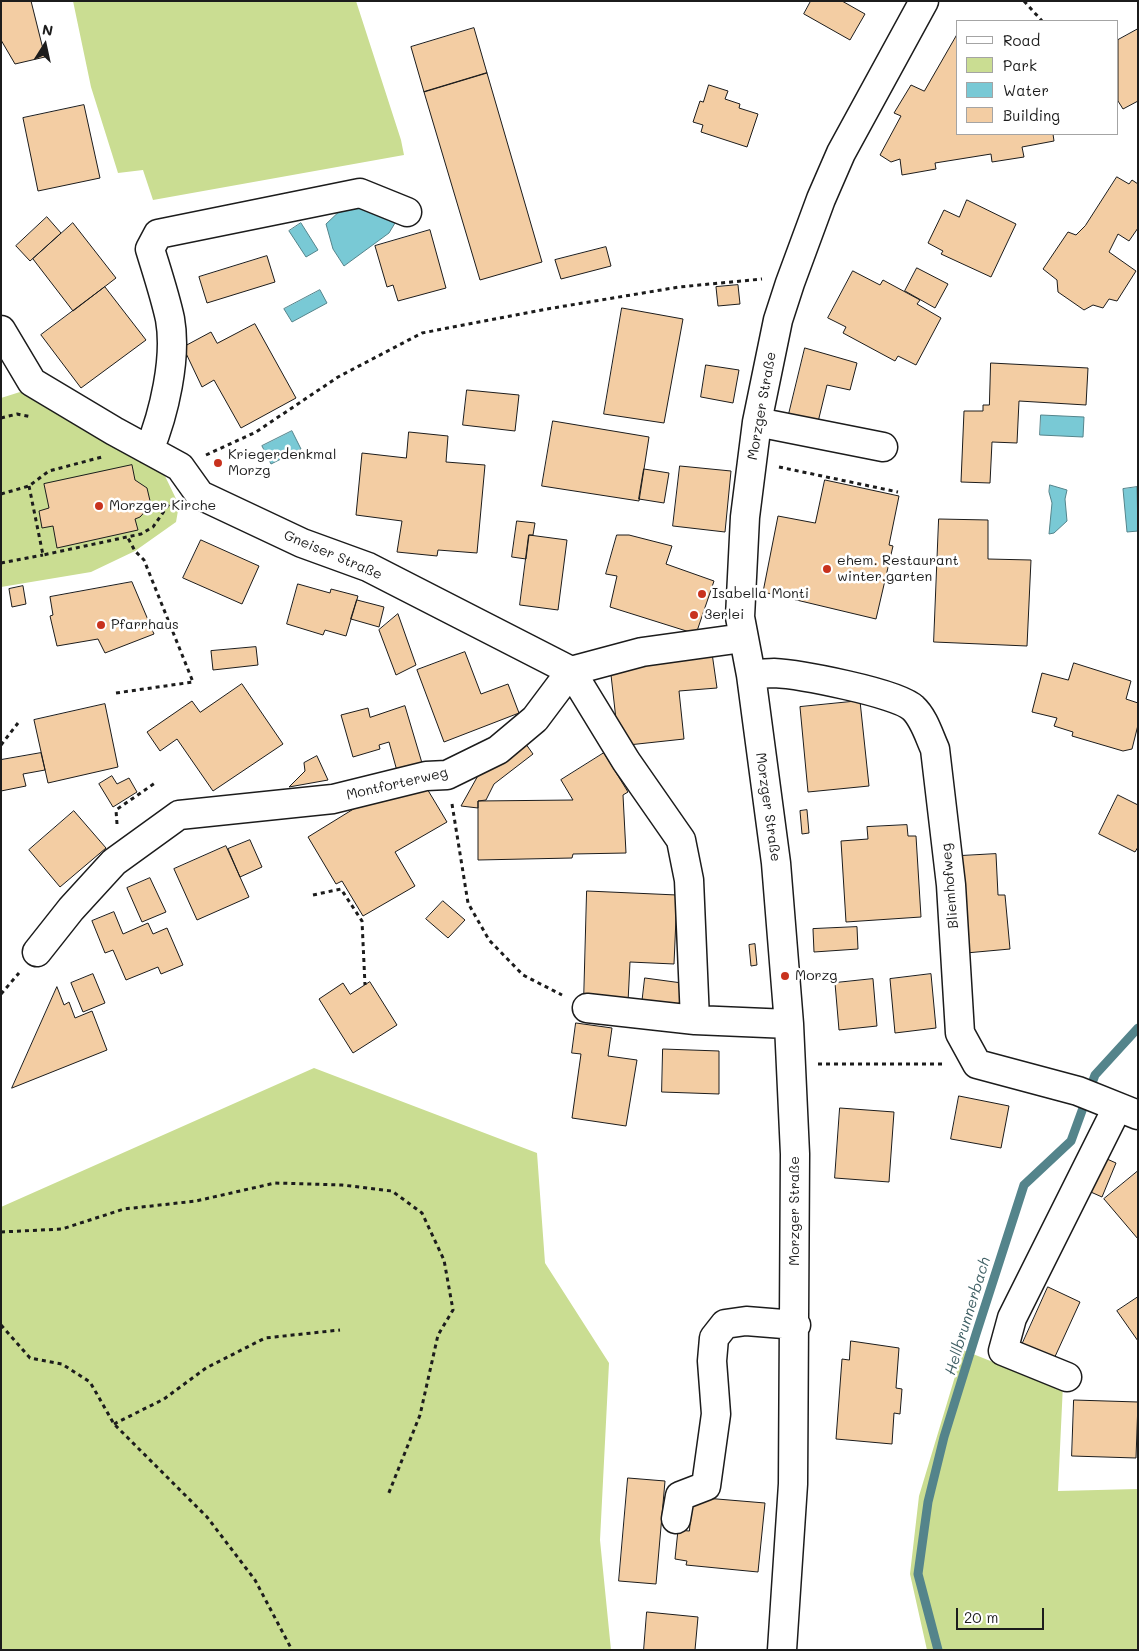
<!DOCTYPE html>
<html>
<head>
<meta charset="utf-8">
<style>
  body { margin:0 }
  #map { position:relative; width:1139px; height:1651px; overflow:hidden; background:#fff; font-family:Mali,sans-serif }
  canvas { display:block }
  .frame { position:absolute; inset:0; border:2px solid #1c1c1c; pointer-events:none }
  .legend { position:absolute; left:956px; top:20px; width:162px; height:115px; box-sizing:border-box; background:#fff; border:1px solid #a4a4a4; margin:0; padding:6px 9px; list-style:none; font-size:15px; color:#1c1c1c }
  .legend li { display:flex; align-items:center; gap:10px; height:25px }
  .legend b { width:25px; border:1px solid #a4a4a4 }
  .north { position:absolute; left:20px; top:20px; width:50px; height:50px; -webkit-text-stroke:4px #fff; paint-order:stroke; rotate:10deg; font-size:14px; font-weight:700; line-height:20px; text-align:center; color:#1c1c1c }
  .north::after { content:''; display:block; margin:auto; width:18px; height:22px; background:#1c1c1c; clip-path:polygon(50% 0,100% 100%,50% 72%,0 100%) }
  .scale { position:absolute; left:956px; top:1608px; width:88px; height:22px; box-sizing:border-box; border:2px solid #1c1c1c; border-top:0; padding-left:6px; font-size:15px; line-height:18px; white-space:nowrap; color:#1c1c1c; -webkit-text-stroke:4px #fff; paint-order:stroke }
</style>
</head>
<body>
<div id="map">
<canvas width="1139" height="1651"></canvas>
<div class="frame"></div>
<ul class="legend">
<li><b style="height:6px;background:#fff"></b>Road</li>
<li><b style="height:14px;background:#cadd92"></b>Park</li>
<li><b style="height:14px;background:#79c9d5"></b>Water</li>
<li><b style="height:14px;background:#f3cda3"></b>Building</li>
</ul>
<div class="north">N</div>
<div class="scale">20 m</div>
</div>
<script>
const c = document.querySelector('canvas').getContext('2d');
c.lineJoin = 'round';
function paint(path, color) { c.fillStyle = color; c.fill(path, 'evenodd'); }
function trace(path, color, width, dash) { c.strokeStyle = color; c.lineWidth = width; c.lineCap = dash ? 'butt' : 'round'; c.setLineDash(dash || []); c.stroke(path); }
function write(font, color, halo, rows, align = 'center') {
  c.font = font + ' Mali,sans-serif'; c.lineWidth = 5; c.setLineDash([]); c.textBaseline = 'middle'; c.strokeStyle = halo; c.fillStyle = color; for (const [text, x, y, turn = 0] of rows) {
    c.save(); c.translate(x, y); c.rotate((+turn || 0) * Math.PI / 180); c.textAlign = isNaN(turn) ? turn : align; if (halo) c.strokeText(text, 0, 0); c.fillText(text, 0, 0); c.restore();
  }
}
const green = new Path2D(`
  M73,1h283l45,139 3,15 -251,45 -10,-30 -25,3 -27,-86z
  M20,392l122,66 23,18 14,29 -3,17 -41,29 -44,21 -90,15v-189z
  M314,1068l223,85 8,110 64,100 -9,177 11,110h-610v-443z
  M963,1350l60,24 40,10 -5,107 80,-2v161h-211l-17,-76 9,-78z`);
const water = new Path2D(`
  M354,204l39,9 2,10 -6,10 -45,33 -11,-17 -7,-25 18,-17z
  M301,223l17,27 -12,7 -17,-26z
  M320,290l7,13 -35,19 -8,-13z
  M1041,415l43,2 -1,20 -43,-2z
  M292,431l9,18 -30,15 -9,-18z
  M1050,485l17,5 -2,9 2,22 -13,12 -5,1 3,-31 -3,-11z
  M1137,487l1,44 -11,1 -4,-43z`);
const stream = new Path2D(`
  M938,1650l-20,-76 10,-72 16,-65 32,-103 48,-149 47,-44 24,-66 43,-47`);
const building = new Path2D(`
  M1,1h30l14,56 -30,7 -14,-24z
  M811,1h31l23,13 -15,26 -46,-26z
  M474,28l13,45 -63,19 -13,-45z
  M1138,29v72l-15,8 -5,-8v-61z
  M958,33v101h95l1,7 -32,6 2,10 -32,5 -1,-8 -56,9 1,6 -34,6 -2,-16 -9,3 -11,-7 21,-39 -7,-3 17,-28 13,6z
  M487,73l55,189 -62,18 -56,-188z
  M709,85l19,6 -3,8 15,5 -1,4 19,6 -11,33 -46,-15 2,-7 -10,-3 7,-21 3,1z
  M84,105l16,73 -62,13 -15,-73z
  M1117,177l12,7 3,-4 6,4v44l-9,13 -11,-7 -9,18 27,19 -19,30 -8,-2 -6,9 -10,-3 -9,5 -26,-18 -1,-12 -14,-11 25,-37 8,3 9,-9z
  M967,200l49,24 -25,53 -50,-23 2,-3 -15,-8 16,-33 15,7z
  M47,217l14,16 -31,28 -14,-15z
  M73,223l43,55 -43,33 -40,-52z
  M430,230l16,58 -48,13 -5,-16 -6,2 -12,-41z
  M606,247l5,19 -50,13 -6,-19z
  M267,256l8,26 -68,21 -8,-26z
  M917,268l31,16 -13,24 -30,-17z
  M853,271l27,14 3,-5 37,20 -3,4 24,14 -25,47 -18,-9 -3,5 -52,-28 3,-6 -18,-9z
  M738,285l2,19 -22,2 -2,-19z
  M105,287l41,53 -65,48 -40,-53z
  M622,308l61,11 -19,104 -60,-9z
  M255,324l41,74 -55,30 -27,-48 -12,7 -19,-40 28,-15 6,11z
  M805,348l52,15 -7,27 -23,-5 -9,37 -29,-8z
  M991,363l97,5 -2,37 -67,-4 -2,42 -25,-1 -2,41 -29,-1 3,-71h19v-6h6z
  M706,365l33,5 -6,33 -32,-6z
  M467,390l52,5 -4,36 -52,-6z
  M553,421l96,16 -10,64 -97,-15z
  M409,432l39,4 -2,26 39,3 -8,88 -39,-3 -1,6 -40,-4 5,-31 -46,-6 6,-62 44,5z
  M132,465l3,15 12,8 4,17 -11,12 -5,2 3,11 -81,18 -4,-22 -11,2 -3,-17 10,-3 -5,-24z
  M680,466l51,5 -6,61 -52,-6z
  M644,469l25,4 -5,30 -25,-4z
  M825,480l74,16 -10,49 4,1 -17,73 -113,-27 15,-76 37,7z
  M939,519l49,1v39l43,1 -4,86 -93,-4z
  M517,521l18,2 -2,12h-4l-3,24 -14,-2z
  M529,535l38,5 -9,70 -38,-5z
  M617,535h12l43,11 -6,18 48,17 -18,53 -86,-27 7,-31 -11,-2z
  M201,540l58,26 -17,38 -59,-26z
  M132,582l22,52 -49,19 -7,-14 -41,7 -7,-30 3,-1 -3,-18z
  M298,584l32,9 1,-4 27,7 -12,40 -21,-6 -2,5 -36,-11z
  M23,586l3,18 -14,3 -3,-18z
  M357,600l27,7 -5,20 -28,-8z
  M398,614l18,51 -20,10 -17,-45z
  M256,647l2,18 -45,5 -2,-19z
  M465,652l16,42 27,-10 11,29 -75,29 -27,-72z
  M712,653l5,35 -38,3 5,48 -65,7 -9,-80z
  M1074,663l57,18 -5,18 12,4v22l-6,24 -9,2 -51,-15 1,-4 -19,-6 3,-8 -25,-6 10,-39 26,7z
  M242,684l41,60 -70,47 -36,-52 -17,12 -13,-19 45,-31 8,11z
  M860,701l9,85 -61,6 -8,-85z
  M105,704l13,63 -70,16 -14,-63z
  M405,706l17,57 -25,8 -8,-29 -10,3 1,4 -27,8 -12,-42 27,-7 2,9z
  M523,740l10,14 -39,30 -8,16 -8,1v7l-17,-2 19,-34z
  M41,753l4,17 -22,4 3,12 -25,5v-31z
  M604,753l24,39 -5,3 3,58 -53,1 -1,4 -94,2v-59l95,-1 -12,-20z
  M317,756l11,24 -39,7 16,-16 -1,-8z
  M112,776l5,8 12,-6 8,14 -24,15 -14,-23z
  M423,782l24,40 -52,30 20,34 -52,30 -21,-35 -6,3 -28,-47 52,-32z
  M1118,795l20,10v42l-3,5 -36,-18z
  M807,810l2,23 -7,1 -2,-23z
  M74,811l32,37 -46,39 -31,-37z
  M907,825l1,11h8l5,81 -75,5 -5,-81 27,-2 -1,-12z
  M250,840l12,27 -22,10 -12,-28z
  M226,846l23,51 -52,23 -23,-51z
  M996,854l2,41h7l5,54 -44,4 -6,-97z
  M150,878l16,34 -24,10 -15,-34z
  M587,891l90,4 -3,69 -44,-2 -2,40 -44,-1z
  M443,901l22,19 -17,18 -22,-19z
  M114,912l9,22 25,-11 5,11 14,-6 16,37 -22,9 -3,-7 -32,13 -13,-30 -8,3 -13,-32z
  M857,927l1,22 -44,3 -1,-23z
  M755,944l2,21 -6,1 -2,-21z
  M93,974l12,29 -22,9 -12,-29z
  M931,974l5,54 -41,5 -5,-54z
  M645,978l37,5 -3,25 -37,-4z
  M873,979l4,47 -38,4 -4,-47z
  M370,982l27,43 -44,28 -34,-54 24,-16 7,11z
  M57,987l7,18 5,-3 6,16 17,-7 15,39 -95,38z
  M576,1023l36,5 -4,28 29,4 -11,66 -54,-8 9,-64 -9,-1z
  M663,1049l56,2v43l-57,-2z
  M959,1096l50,10 -8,42 -50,-9z
  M840,1108l54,4 -5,70 -54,-4z
  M1098,1155l18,8 -14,34 -18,-8z
  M1138,1171v68l-34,-40z
  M1048,1287l32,15 -27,59 -32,-14z
  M1138,1297v44l-21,-30z
  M851,1341l48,7 -3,40 6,1 -2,25 -6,-1 -2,31 -56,-5 6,-80 7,1z
  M1074,1400l64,2 -2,56 -64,-2z
  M628,1478l37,3 -9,103 -37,-3z
  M693,1497l72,6 -7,69 -72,-7 1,-4 -12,-2 3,-29 11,1z
  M647,1612l51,5 -3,33h-51z`);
const path = new Path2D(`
  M1024,1l18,20
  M1,418l16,-4 15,3
  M206,455l50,-23 82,-55 84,-44 125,-24 132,-22 83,-8
  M779,467l119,25
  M29,486l14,69 98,-21 12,-7 16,-23
  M1,494l28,-8 20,-15 53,-14
  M1,563l42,-8
  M116,693l77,-11 -49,-122 -9,-9 -7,-13
  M1,745l17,-22
  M452,804l16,99 21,37 34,35 39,20
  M117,824l-1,-14 39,-27
  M313,895l28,-6 21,32 3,64
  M1,994l18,-21
  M818,1064h126
  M1,1232l61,-3 62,-20 72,-8 79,-18 67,2 50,6 30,22 22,47 9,50 -15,25 -18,80 -32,80
  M1,1325l29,33 32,6 28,18 24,42 93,93 48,63 37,70
  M114,1424l50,-25 42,-31 59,-30 75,-8`);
const minor = new Path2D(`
  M1,330l31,52 82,49 66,36 20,28 102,48 66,24 203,104 71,-19 101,-14
  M757,422l126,25
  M149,450c15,-36 28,-92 21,-131 -5,-23 -13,-47 -20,-70l8,-15 202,-41 47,19
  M751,675c8,-1 16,-2 23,-2 24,1 124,20 139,35 11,10 16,28 22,41l16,136 9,148 17,31 101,27 60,24
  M37,952l34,-43 43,-47 65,-47 154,-16 93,-23 21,-1 51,-25 37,-31 36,-48 55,90 55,79 8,40 6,140
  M587,1008l108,12 94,4
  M1067,1377l-64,-26 9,-33 105,-210
  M676,1519l4,-23 26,-10 10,-72 -4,-53 2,-23 11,-14 21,-3 50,4
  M782,1650l11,-166 2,-330 -6,-130 -13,-161 -25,-188 -11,-58 5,-100 12,-95 21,-102 12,-37 31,-84 20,-46 83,-152`);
const markers = [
  [218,463,5,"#c8321e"],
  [99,506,5,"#c8321e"],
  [827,569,5,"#c8321e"],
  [702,594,5,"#c8321e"],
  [694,615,5,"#c8321e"],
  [101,625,5,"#c8321e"],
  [785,976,5,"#c8321e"]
];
const streetNames = [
  ["Morzger Straße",762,406,-80],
  ["Gneiser Straße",333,555,23],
  ["Montforterweg",397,784,-13],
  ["Morzger Straße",768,807,82],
  ["Bliemhofweg",950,886,-95],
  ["Morzger Straße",795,1211,-90]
];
const poiNames = [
  ["Kriegerdenkmal",228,455],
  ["Morzg",228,471],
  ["Morzger Kirche",109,506],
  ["ehem. Restaurant",837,561],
  ["winter.garten",837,577],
  ["Isabella Monti",712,594],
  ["3erlei",704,615],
  ["Pfarrhaus",111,625],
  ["Morzg",795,976]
];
const waterNames = [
  ["Hellbrunnerbach",968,1316,-73]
];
paint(green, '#cadd92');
paint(water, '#79c9d5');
trace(water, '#54848b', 1);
trace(stream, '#54848b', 9);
paint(building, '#f3cda3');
trace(building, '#1c1c1c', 1);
trace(minor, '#1c1c1c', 31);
trace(path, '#1c1c1c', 3, [4, 4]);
trace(minor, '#fff', 28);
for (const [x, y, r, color] of markers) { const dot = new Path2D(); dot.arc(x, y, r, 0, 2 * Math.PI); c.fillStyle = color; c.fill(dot); trace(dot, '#fff', 2); }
write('14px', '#1c1c1c', '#fff', streetNames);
write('14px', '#1c1c1c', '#fff', poiNames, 'left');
write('italic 15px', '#416166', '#fff', waterNames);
</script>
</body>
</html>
